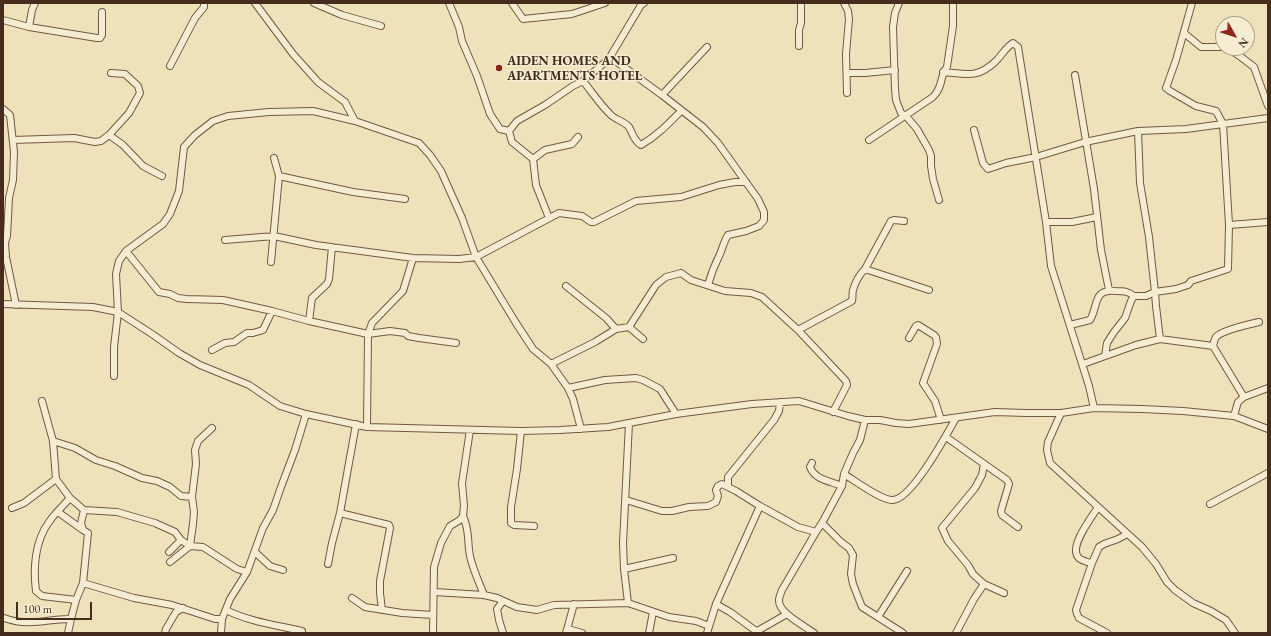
<!DOCTYPE html>
<html>
<head>
<meta charset="utf-8">
<style>
  body { margin:0 }
  #map { position:relative; width:1271px; height:636px; overflow:hidden; background:#efe1ba; font-family:"EB Garamond",serif }
  canvas { display:block }
  .frame { position:absolute; inset:0; border:4px solid #452c1c; pointer-events:none }
  .north { position:absolute; left:1215px; top:16px; width:40px; height:40px; box-sizing:border-box; background:#f5ecd2; border:1px solid #af9f89; border-radius:50%; rotate:129deg; font-size:11px; font-weight:700; line-height:16px; text-align:center; color:#452c1c }
  .north::after { content:''; display:block; margin:auto; width:14px; height:18px; background:#8f2418; clip-path:polygon(50% 0,100% 100%,50% 72%,0 100%) }
  .scale { position:absolute; left:16px; top:602px; width:76px; height:18px; box-sizing:border-box; border:2px solid #452c1c; border-top:0; padding-left:5px; font-size:12px; line-height:14px; white-space:nowrap; color:#452c1c; -webkit-text-stroke:3px #f5ecd2; paint-order:stroke }
</style>
</head>
<body>
<div id="map">
<canvas width="1271" height="636"></canvas>
<div class="frame"></div>
<div class="north">N</div>
<div class="scale">100 m</div>
</div>
<script>
const c = document.querySelector('canvas').getContext('2d');
c.lineJoin = 'round';
function trace(path, color, width, dash) { c.strokeStyle = color; c.lineWidth = width; c.lineCap = dash ? 'butt' : 'round'; c.setLineDash(dash || []); c.stroke(path); }
function write(font, color, halo, rows, align = 'center') {
  c.font = font + ' "EB Garamond",serif'; c.lineWidth = 3; c.setLineDash([]); c.textBaseline = 'middle'; c.strokeStyle = halo; c.fillStyle = color; for (const [text, x, y, turn = 0] of rows) {
    c.save(); c.translate(x, y); c.rotate((+turn || 0) * Math.PI / 180); c.textAlign = isNaN(turn) ? turn : align; if (halo) c.strokeText(text, 0, 0); c.fillText(text, 0, 0); c.restore();
  }
}
const minor = new Path2D(`
  M255,3l38,51 25,28 27,20 10,19 64,22 11,12 11,16 21,47 14,39 40,66 17,26 18,15 17,24 5,11 8,30
  M314,3l28,12 39,11
  M449,3l10,24 3,14 15,35 13,38 10,15 9,2 8,-10 28,-16 28,-19 10,-5 19,-16 8,-8 31,-52 3,-2
  M512,3l11,16 49,-5 33,-11
  M844,3l4,8 1,8 -3,35 1,39
  M899,3l-4,10 -2,14 2,62 1,11 5,13 5,3 11,13 12,21 2,6v10l2,13 6,21
  M3,20l26,7 68,11h3l2,-3v-23
  M29,27l3,-17 3,-7
  M1184,33l17,14h22
  M799,46v-16l2,-7v-20
  M1227,48l14,9 13,10 14,39
  M610,57l52,38 41,32 15,16 40,56 6,13v8l-5,6 -13,5 -18,4c-4,6 -5,12 -8,19 -5,10 -9,20 -12,31
  M170,66l25,-48 9,-11v-4
  M943,72c24,2 34,7 53,-11 6,-6 10,-14 17,-18l5,4 28,175 5,44 38,120 5,22
  M847,73h18l30,-3
  M1075,75l19,114 7,61 8,40
  M583,81c9,11 18,25 28,34 5,5 13,6 18,12 4,7 5,14 12,18 16,-9 28,-22 40,-34
  M662,95l45,-48
  M3,109l7,6 4,37 -1,28 -4,18 -2,38 -2,7 1,14 10,48
  M974,130l9,33 5,6 18,-6 30,-6 49,-15 53,-11 48,-2 82,-11
  M509,131l3,11 21,17 3,26 13,33
  M1138,131l2,52 9,54 6,55 1,14 4,33
  M109,135l14,10 20,21 19,10
  M13,140l61,-2 21,4 6,-1 8,-6 20,-22 11,-20 -2,-7 -13,-12 -14,-1
  M869,140l64,-43c11,-11 6,-20 14,-30l6,-41v-23
  M533,159l12,-9 27,-6 6,-7
  M279,176l74,16 52,7
  M1046,222h26l25,-5
  M1229,225l39,-3
  M225,240l49,-4 42,9 97,13 46,1 17,-2 83,-44 23,3 9,6h3l42,-21 45,-4 38,-12 16,-3h11
  M126,251l33,41 11,2 8,4 9,1 36,1 49,11 37,10 59,13 4,-11 31,-32 10,-33
  M271,262l8,-86 -5,-18
  M865,269l64,21
  M566,286l40,32 10,11
  M3,304l90,3 25,5 34,22 27,19 21,12 49,20 31,21 26,8 61,13 154,4 39,-1 48,-3 68,-13 76,-10 47,-3 49,15 17,4h15l16,3 13,1 86,-12 31,1h35l33,-5 48,1 41,2 51,5 34,13
  M309,321l3,-23 15,-14 2,-5 3,-32
  M1070,325l20,-5c9,-15 2,-31 26,-29 7,0 12,0 18,5h12l9,-4 21,-3 12,-4 3,-4 37,-12 1,-44 -6,-101 -7,-13 -20,-5 -26,-15 -4,-3 10,-28 16,-57
  M629,327l27,-42 10,-8 15,-4 10,7 34,11 26,2 11,4 36,33 48,51 1,4 -14,27
  M798,330l54,-29c1,-4 0,-8 1,-11 2,-7 7,-16 12,-21l26,-48 3,-1 10,1
  M909,338l7,-12 2,-1 16,10 2,2 1,7 -14,39 12,18 6,19
  M212,350l13,-7 9,-1 13,-9h6l10,-3 9,-19
  M1105,356l2,-13 7,-11 11,-14 6,-17 3,-5
  M551,364l44,-22 21,-13 13,-2 14,12
  M1083,364l53,-19 24,-6 53,7
  M114,376v-29l4,-35 -2,-38 3,-13 7,-10 37,-27 7,-10 9,-23 5,-44 11,-12 18,-14 15,-5 41,-4 44,-1 42,10
  M568,388l37,-8 31,-2 7,2 17,9 16,25
  M1244,397l-31,-51c1,-3 1,-6 3,-9 5,-6 34,-13 43,-15
  M42,401l11,40 3,38 14,19 14,12 33,2 38,11 20,9 6,8 9,6 13,1 34,22 10,3
  M1061,413l-13,29 -1,8 3,13 92,84 14,17 11,18 8,8 18,13 18,8 15,9 9,13
  M1234,416l4,-14 6,-5 24,-9
  M367,427l1,-93 22,-3 15,2 3,3 11,2 37,5
  M521,431l-4,38 -6,38v16l3,2 20,1
  M946,437l61,43 2,4 -8,27 1,4 16,12
  M53,441l22,7 21,12 19,6 27,12 15,3 13,6 11,9 11,1
  M812,463l-2,4c5,13 20,14 32,19
  M984,464l-2,11 -7,13 -33,40 6,13 20,24 5,9 11,10 20,9
  M844,474c10,6 38,27 49,26 19,-1 54,-66 63,-82
  M728,486v-9l46,-57 5,-9 1,-9
  M70,498c-7,8 -15,15 -21,24 -14,19 -16,46 -13,69l6,5 34,4
  M626,500l36,11h10l17,-4 19,-1 8,-4 2,-6 -2,-6 2,-4 4,-2 14,7 24,15 38,21 18,5
  M1210,504l58,-31
  M12,508l12,-5 32,-24
  M58,512l25,18
  M340,513l49,12 1,3 -10,53v12l2,17
  M463,516c7,15 4,25 7,40 3,14 9,26 14,39
  M822,523l19,19 8,6 4,7 -2,19 2,10 9,23 41,26
  M169,552l12,-12
  M255,552l15,14 13,4
  M170,562l20,-16 3,-22 1,-12 -2,-15 4,-33 -1,-14 3,-9 14,-13
  M1092,563c-5,-1 -11,-2 -14,-6 -9,-11 14,-40 20,-50
  M328,564l4,-21 8,-30 16,-89
  M624,569l49,-11
  M83,583l51,15 38,7 43,14h7
  M434,592l50,3 13,3 20,9 20,3 17,-5 74,-2 41,14 27,4 13,5
  M352,598l13,9 37,6 31,2
  M503,601l-6,8 2,11 4,13
  M628,603l-4,-34 -1,-26 6,-120
  M716,604l14,8 26,19 3,-1 28,-16
  M226,610c24,12 50,15 76,21
  M878,617l29,-46
  M4,618c6,2 13,4 19,4 16,2 32,-4 48,-3l5,-19 7,-17 5,-50 -5,-3 -2,-7 3,-13
  M568,629l14,4
  M68,633l3,-14
  M165,633l1,-4 10,-17 7,-4
  M221,633l1,-14 8,-20 17,-27 16,-44 10,-18 8,-23 14,-37 11,-36
  M433,633l1,-66 7,-24 9,-17 10,-6 3,-4 1,-10 -2,-23 8,-53
  M566,633l8,-29
  M649,633l4,-21
  M707,633l9,-29 44,-98
  M814,633c-9,-7 -36,-20 -35,-33 0,-3 2,-7 3,-10l34,-58 6,-9 20,-37 2,-12 9,-21 7,-13 5,-20
  M956,633l18,-34 10,-15
  M1107,633l-28,-15 -2,-4 -1,-4 16,-47 7,-16 5,-3 14,-5 9,-5`);
const markers = [
  [499,68,4,"#8f2418"]
];
const poiNames = [
  ["AIDEN HOMES AND",507,61],
  ["APARTMENTS HOTEL",507,76]
];
trace(minor, '#705944', 8);
trace(minor, '#f5ecd2', 6);
for (const [x, y, r, color] of markers) { const dot = new Path2D(); dot.arc(x, y, r, 0, 2 * Math.PI); c.fillStyle = color; c.fill(dot); trace(dot, '#f5ecd2', 1.5); }
write('bold 13px', '#452c1c', '#f5ecd2', poiNames, 'left');
</script>
</body>
</html>
